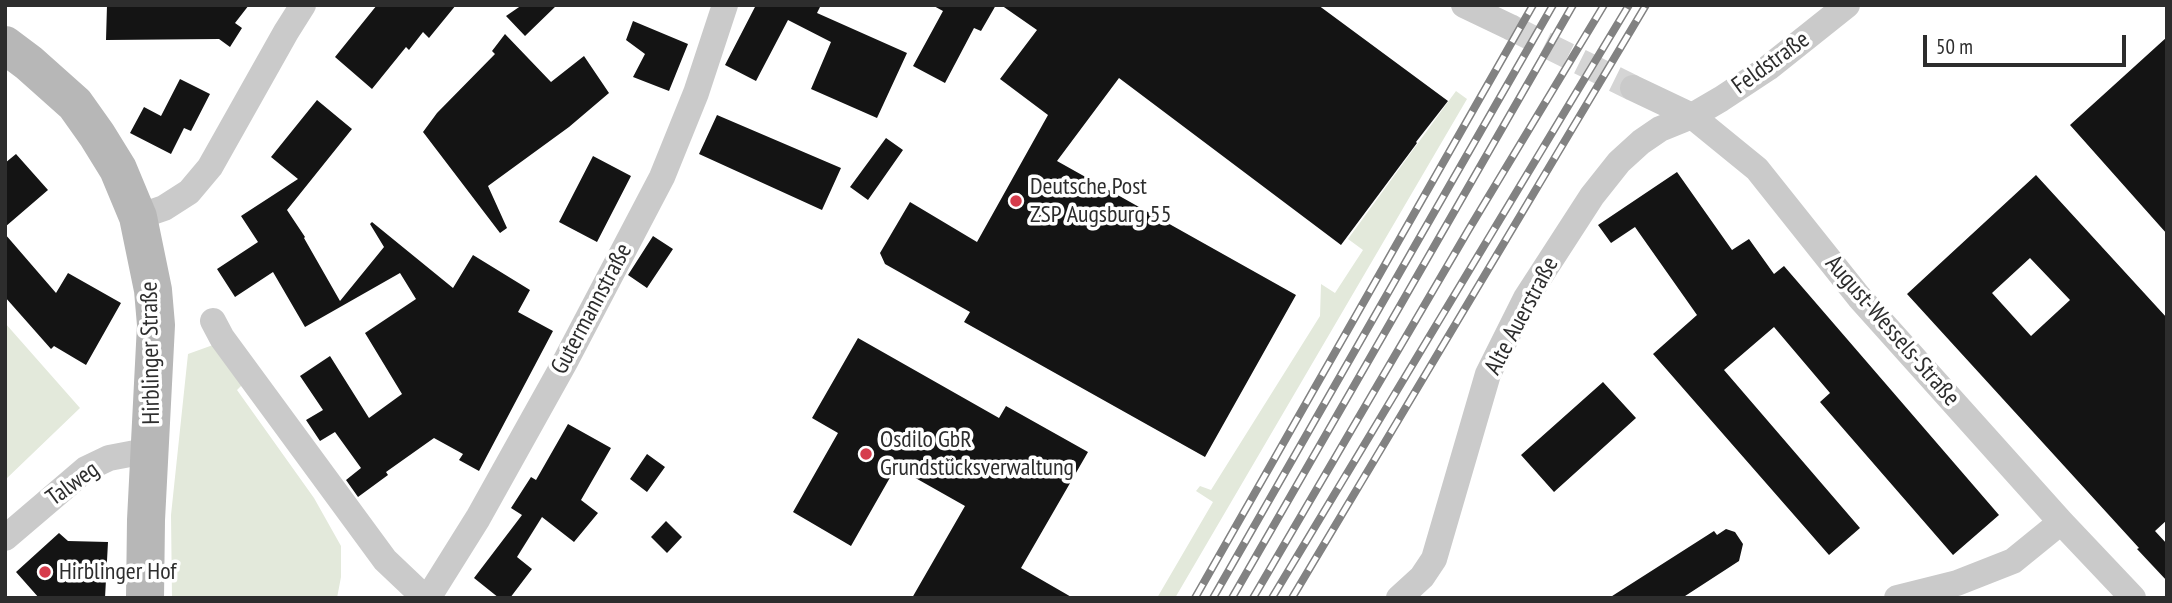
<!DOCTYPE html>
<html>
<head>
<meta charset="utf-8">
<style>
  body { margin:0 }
  #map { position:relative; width:2172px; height:603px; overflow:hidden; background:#fff; font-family:"PT Sans Narrow",sans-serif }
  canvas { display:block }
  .frame { position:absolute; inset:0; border:7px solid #2d2d2d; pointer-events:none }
  .scale { position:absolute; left:1923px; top:35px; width:203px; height:32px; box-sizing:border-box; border:4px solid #2d2d2d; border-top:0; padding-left:9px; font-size:21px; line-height:24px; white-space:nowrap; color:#2d2d2d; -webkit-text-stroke:5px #fff; paint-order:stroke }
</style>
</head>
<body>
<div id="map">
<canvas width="2172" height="603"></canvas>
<div class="frame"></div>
<div class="scale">50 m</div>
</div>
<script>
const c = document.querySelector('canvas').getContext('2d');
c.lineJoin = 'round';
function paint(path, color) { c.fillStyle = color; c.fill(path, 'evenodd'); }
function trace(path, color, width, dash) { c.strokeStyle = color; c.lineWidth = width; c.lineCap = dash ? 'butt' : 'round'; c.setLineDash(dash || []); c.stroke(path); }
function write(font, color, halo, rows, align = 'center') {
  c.font = font + ' "PT Sans Narrow",sans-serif'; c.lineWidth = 7; c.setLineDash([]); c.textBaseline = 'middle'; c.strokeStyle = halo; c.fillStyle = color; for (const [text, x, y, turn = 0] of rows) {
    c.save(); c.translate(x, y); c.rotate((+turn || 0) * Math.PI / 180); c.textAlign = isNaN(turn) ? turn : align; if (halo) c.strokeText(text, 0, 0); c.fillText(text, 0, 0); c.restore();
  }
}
const green = new Path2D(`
  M1456,91l11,8 -292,499h-18l56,-96 -17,-11 4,-5 11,4 109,-174 1,-32 14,9 28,-43 -15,-11z
  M5,323l75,85 -75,72z
  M213,345l29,40 -5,5 77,108 27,48v31l-4,21h-165l-1,-83 17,-161z`);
const building = new Path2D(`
  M107,5h142l-14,18 7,5 -12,19 -11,-8 -113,1z
  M377,5h79l-27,33 -6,-6 -14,18 -3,-3 -34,42 -37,-32z
  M522,5h35l-32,31 -19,-20z
  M756,5h65l-4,8 90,40 -30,65 -66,-29 20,-47 -43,-22 -32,61 -31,-16z
  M932,5h64l-15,26 -7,-3 -29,55 -32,-17 30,-55z
  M1001,5h317l130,96 -32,41 1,1 -76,102 -222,-167 -62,83 239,134 -91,162 -241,-135 6,-10 -85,-48 -5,-11 30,-51 67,40 71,-127 -48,-36 37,-49z
  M633,21l55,23 -19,47 -36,-14 12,-23 -19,-14z
  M505,34l46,48 33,-26 25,37 -40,34 -81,59 19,42 -7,5 -77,-101 14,-19 58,-59 -3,-3z
  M2167,37v197l-97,-109z
  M180,79l30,15 -19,37 -7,-3 -13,26 -41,-21 14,-26 17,9z
  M317,100l35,29 -65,81 18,27 -1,1 36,63 44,-54 -14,-23 2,-2 81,66 20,-33 57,35 -12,22 35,19 -74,140 -20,-11 4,-6 -29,-16 -48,34 2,3 -30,22 -12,-17 15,-12 -26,-36 -15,9 -14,-21 17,-10 -23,-34 30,-20 39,62 33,-24 -37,-61 51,-34 -16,-26 -95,54 -32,-55 -38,25 -18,-28 41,-27 -17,-26 57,-37 -27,-22z
  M717,115l124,53 -19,42 -123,-56z
  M886,138l17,12 -35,50 -18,-13z
  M16,154l32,36 -43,37v-64z
  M593,156l38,20 -34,66 -38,-20z
  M1677,172l55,78 17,-11 25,35 10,-8 215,249 -46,40 -133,-153 10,-9 -56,-66 -50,43 136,158 -31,27 -176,-201 44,-39 -62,-88 -24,16 -13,-18z
  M2036,175l131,143v202l-12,11 12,13v37l-30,-32 2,-1 -232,-254zM2030,258l40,42 -39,36 -39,-43z
  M5,234l51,59 12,-20 53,30 -35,62 -32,-19 -3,3 -46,-52z
  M653,236l20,13 -26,39 -19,-13z
  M858,338l141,80 7,-12 82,46 -67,116 52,30h-161l53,-92 -69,-39 -45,79 -58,-34 45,-79 -26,-15z
  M1603,382l33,36 -82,74 -33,-37z
  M568,424l43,24 -30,52 17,13 -24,29 -32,-25 -25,40 15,12 -22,29h-11l-25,-20 48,-63 -11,-7 20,-31 5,3z
  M647,454l18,13 -18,25 -17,-13z
  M666,521l16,16 -15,16 -16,-16z
  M1726,529l9,3 8,12 -4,17 -57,37h-73l105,-67 3,4z
  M59,533l9,8 40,1 -3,56h-66l-23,-26z`);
const minorTunnel = new Path2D(`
  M1510,27l123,61`);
const minor = new Path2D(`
  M1464,5l46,22
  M1633,88l59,28 65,53 102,128 202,225 72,76
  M138,217l26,-9 25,-16 21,-25 76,-135 17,-27
  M213,321l9,17 163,222 40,38
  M5,538l81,-69 23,-11 42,-8
  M428,598l50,-80 87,-156 97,-185 34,-84 29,-88
  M1399,598l23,-21 12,-18 54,-185 38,-76 66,-102 27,-34 22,-20 19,-13 32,-13 29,-17 47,-31 79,-63
  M1897,598l60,-15 56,-22 48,-39`);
const secondary = new Path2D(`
  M5,45l24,18 46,41 22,31 21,34 20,48 15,73 3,35 -10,195 -1,78`);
const rail = new Path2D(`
  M1195,598l338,-593
  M1213,598l340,-593
  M1232,598l341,-593
  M1253,598l216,-369 135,-224
  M1272,598l357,-593
  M1292,598l354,-593`);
const markers = [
  [1016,201,7,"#d63c4c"],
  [866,454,7,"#d63c4c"],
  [45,572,7,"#d63c4c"]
];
const streetNames = [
  ["Feldstraße",1771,63,-36],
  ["Gutermannstraße",592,309,-62],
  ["Alte Auerstraße",1522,316,-62],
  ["August-Wessels-Straße",1892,331,49],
  ["Hirblinger Straße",151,353,-91],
  ["Talweg",73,484,-36]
];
const poiNames = [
  ["Deutsche Post",1030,187],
  ["ZSP Augsburg 55",1030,215],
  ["Osdilo GbR",880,440],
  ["Grundstücksverwaltung",880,468],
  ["Hirblinger Hof",59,572]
];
paint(green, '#e3e9db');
paint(building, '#141414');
trace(minorTunnel, '#d5d5d5', 26, [26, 13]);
trace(minor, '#cacaca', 26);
trace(secondary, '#b7b7b7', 38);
trace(rail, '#828282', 8);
trace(rail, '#fff', 5, [16]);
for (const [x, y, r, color] of markers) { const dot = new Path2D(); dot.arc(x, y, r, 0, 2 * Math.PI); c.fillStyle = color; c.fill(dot); trace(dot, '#fff', 2.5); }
write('24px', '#2d2d2d', '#fff', streetNames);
write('24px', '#2d2d2d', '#fff', poiNames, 'left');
</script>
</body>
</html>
